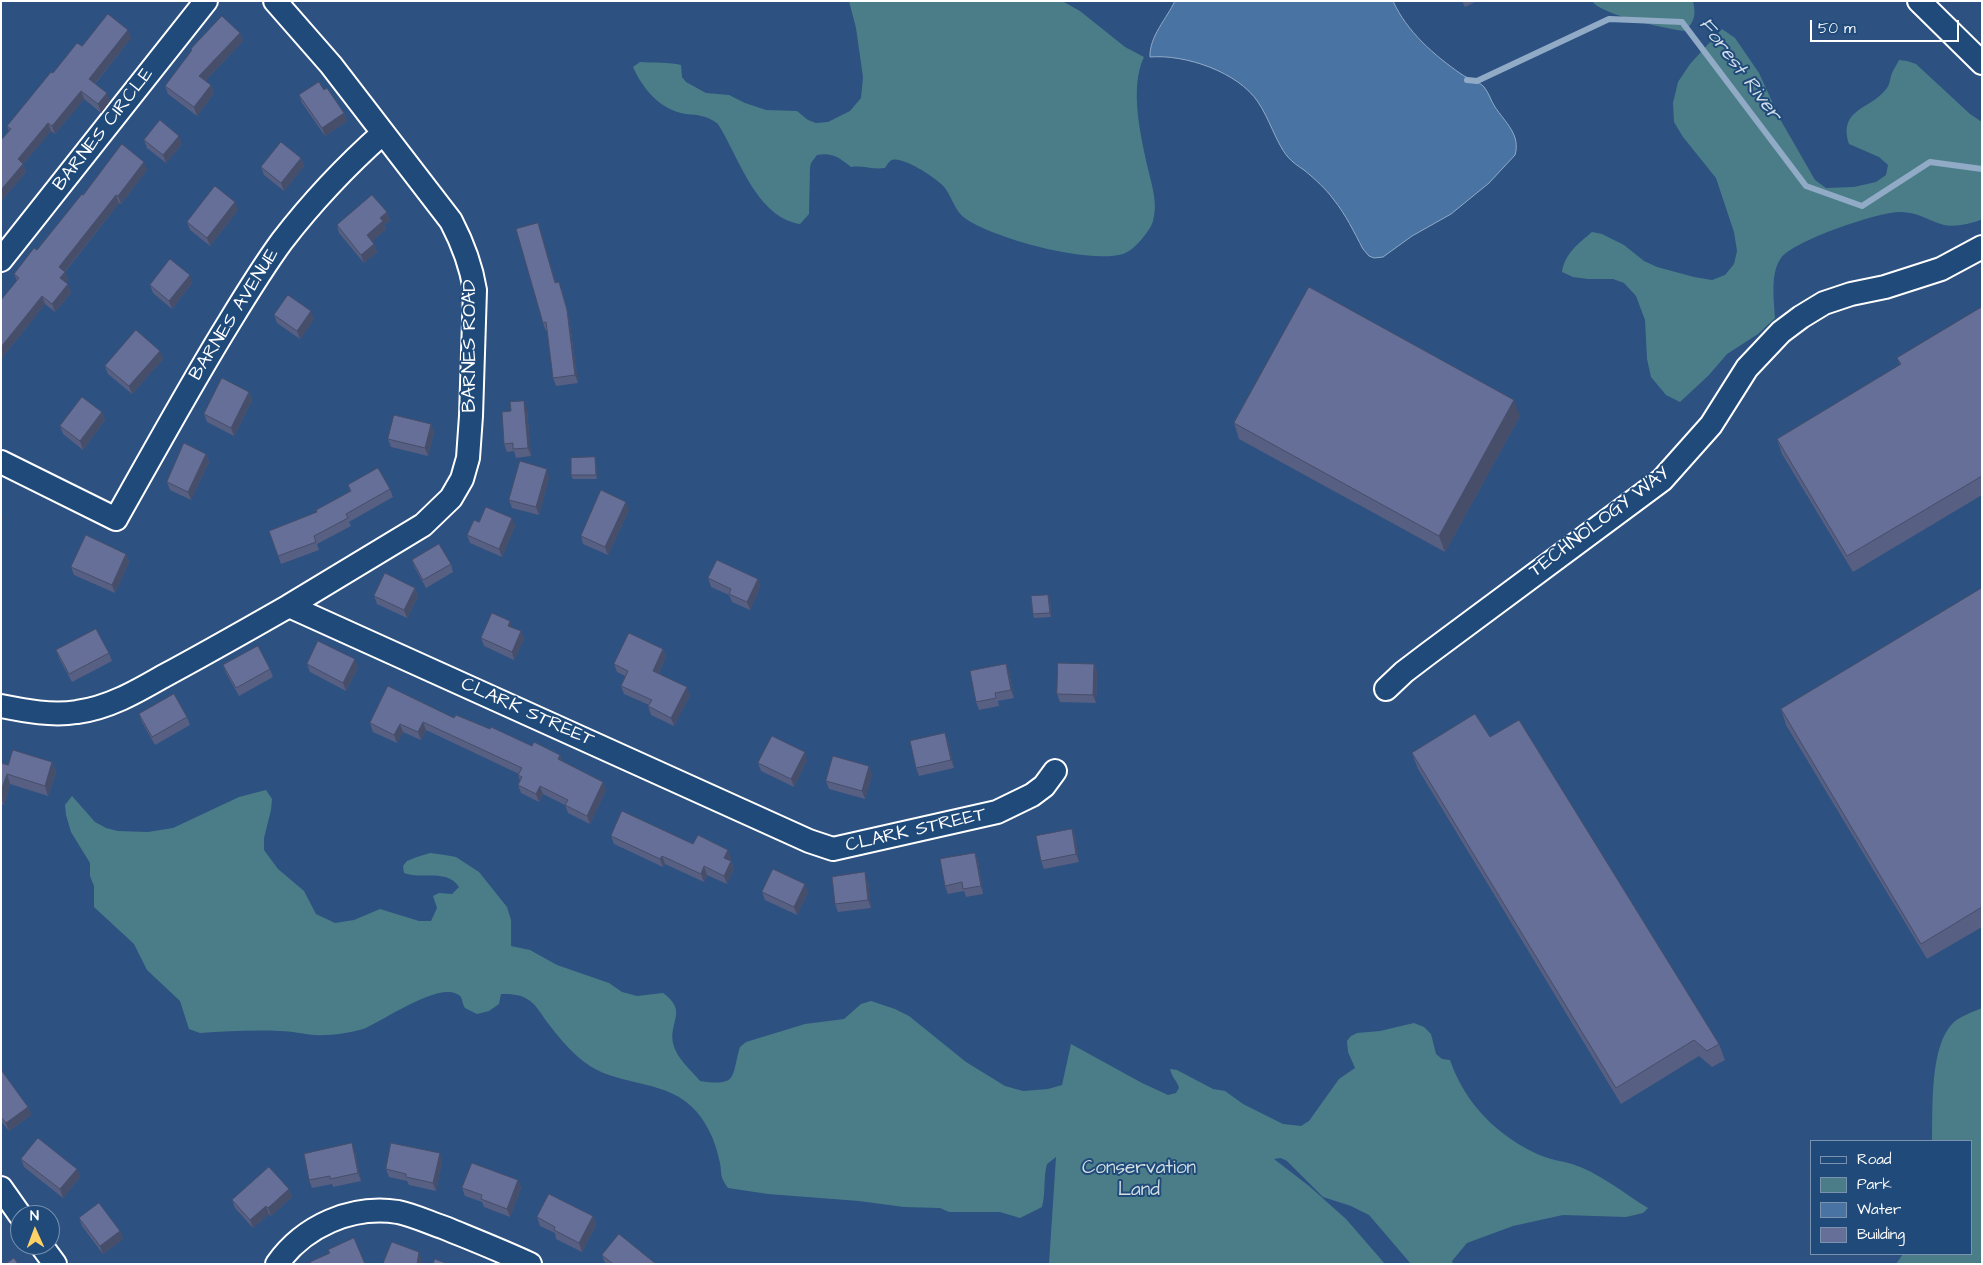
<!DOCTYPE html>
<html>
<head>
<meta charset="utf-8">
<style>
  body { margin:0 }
  #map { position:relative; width:1983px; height:1265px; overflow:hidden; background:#2d5180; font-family:"Architects Daughter",sans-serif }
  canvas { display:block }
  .frame { position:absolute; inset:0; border:2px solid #fff; pointer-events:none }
  .legend { position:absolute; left:1810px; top:1140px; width:162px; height:115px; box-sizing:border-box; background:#1f4a7a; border:1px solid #7992af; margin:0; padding:6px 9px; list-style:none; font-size:15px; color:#fff }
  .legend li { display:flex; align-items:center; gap:10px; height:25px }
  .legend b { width:25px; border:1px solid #7992af }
  .north { position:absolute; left:10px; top:1205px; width:50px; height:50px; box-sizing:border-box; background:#1f4a7a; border:1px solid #7992af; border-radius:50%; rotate:358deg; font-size:14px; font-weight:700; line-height:20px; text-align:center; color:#fff }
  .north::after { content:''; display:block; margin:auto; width:18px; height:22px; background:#ffd166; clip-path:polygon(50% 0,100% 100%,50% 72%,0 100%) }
  .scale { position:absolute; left:1810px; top:20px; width:149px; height:22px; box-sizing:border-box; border:2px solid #fff; border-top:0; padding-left:6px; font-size:15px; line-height:18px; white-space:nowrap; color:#fff; -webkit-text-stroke:4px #1f4a7a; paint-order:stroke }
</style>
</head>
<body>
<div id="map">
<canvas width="1983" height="1265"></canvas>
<div class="frame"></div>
<ul class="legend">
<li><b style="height:6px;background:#1f4a7a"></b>Road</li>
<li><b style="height:14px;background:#4b7d88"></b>Park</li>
<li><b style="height:14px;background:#4873a2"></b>Water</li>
<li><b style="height:14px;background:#656f98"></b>Building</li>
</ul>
<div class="north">N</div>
<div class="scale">50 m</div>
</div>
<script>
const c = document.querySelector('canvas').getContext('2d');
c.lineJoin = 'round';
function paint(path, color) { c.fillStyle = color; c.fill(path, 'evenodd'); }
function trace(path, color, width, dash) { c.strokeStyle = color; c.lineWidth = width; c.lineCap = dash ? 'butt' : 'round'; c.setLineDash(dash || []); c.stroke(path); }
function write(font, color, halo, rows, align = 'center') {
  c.font = font + ' "Architects Daughter",sans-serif'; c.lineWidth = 4; c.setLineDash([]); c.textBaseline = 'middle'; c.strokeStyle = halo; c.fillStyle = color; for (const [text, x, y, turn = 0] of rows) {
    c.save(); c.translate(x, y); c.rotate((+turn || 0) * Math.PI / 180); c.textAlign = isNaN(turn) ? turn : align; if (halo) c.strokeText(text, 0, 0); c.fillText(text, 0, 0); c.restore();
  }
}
const green = new Path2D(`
  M849,1h213l18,10 45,36 19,10c-15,31 -3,80 4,112 4,17 10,34 5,52 -2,7 -8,14 -12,19 -5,6 -11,11 -18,14 -35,10 -127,-15 -157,-35 -11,-7 -14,-22 -21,-31 -7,-9 -42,-32 -53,-28 -3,1 -5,5 -7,8 -12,2 -22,-3 -34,-1 -11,-9 -19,-15 -34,-12l-6,8 -1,5 -1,46 -9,10c-44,-7 -61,-67 -82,-100 -10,-8 -19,-9 -32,-10 -26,-4 -43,-25 -53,-47l7,-5c13,1 30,0 41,3l1,12 4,5 20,11 23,2 16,8 21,7 31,1 11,9 8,3 12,-1 22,-11 11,-13 2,-21 -7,-49z
  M1592,1h101c3,14 2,20 -8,30 -18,-2 -84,-16 -93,-30z
  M1722,29l13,9 24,35 21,46 35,61 11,8 28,-1 22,-5 10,-7 2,-10 -9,-8 -30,-13c-11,-36 22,-34 38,-56 3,-4 3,-10 5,-15 2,-4 5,-9 7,-13l8,1 9,3 54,50 12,8v97c-10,5 -27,8 -38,6 -15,-4 -26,-13 -43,-13 -21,-1 -108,29 -120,46 -11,15 -7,42 -6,60l-17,16 -31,20 -18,21 -29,27 -14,-7 -15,-18 -4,-18 -2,-39 -9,-24 -12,-13 -11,-4h-25l-15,-2 -11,-5c3,-19 16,-28 30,-40l10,2 22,11 20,16 13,6 37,10 18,3 13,-5 9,-11 3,-13 -3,-19 -18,-54 -33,-41 -9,-15 -1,-19 5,-21 12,-18z
  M266,790l6,9 -1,11 -7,28v12l14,19 26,22 12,23 19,9 19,-3 26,-11 39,12h12l6,-13 -4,-12 6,-3 13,1 7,-7c-12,-19 -38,-7 -55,-14l-1,-7 4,-5 10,-4 13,-4 15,2 11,2 23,15 28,35 4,13v26l19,4 27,15 52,18 13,9 15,4 26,-3c25,18 6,28 10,50 3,15 18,27 27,38 39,6 31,-5 40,-34l6,-5 59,-18 39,-5 17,-15 10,-3 24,8 14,7 57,46 39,24 18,5 25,-2 14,-4 9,-41 71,39 26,12 8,-2 3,-5c-2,-8 -6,-8 -9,-19l7,1 36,19 12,2 18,13 40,20 18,2 8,-5 30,-42 16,-11 -7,-16 -1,-11 4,-5 6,-3 23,-2 34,-8 10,4 7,7 5,20 6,5 8,1c15,44 49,78 92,96 10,4 20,5 30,8 28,9 51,29 76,44l-5,5 -17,4 -63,-2 -50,11 -46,17 -15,18 1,3h-42l-42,-49 -18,-9 -28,-9 -36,-36 -6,-3 -7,1 35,27 37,33 39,45h-336l7,-107 -9,7c-4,14 -1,28 -5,43l-22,11 -20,-6h-51l-9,-4 -36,-1 -45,-6 -91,-7 -40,-6c-10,-14 -5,-15 -9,-29 -4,-19 -13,-39 -28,-53 -30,-28 -76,-19 -108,-45 -13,-10 -26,-26 -36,-39 -6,-8 -11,-18 -20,-23 -8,-5 -17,-5 -26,-5l-2,10 -10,7 -12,3 -12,-6c-2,-3 -3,-9 -4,-11 -17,-20 -79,25 -98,32 -14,4 -34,7 -49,6 -11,-1 -22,-4 -34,-4 -26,-1 -54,0 -80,2l-11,-4 -9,-28 -33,-31 -13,-26 -40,-37v-21l-4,-10v-13l-19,-31 -5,-17 -1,-10 7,-9 23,26 11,6 12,3 30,1 25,-4 66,-31z
  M1982,1008v254l-6,2h-80l7,-10h69v-113h-40c1,-31 -3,-96 22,-119 7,-6 19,-10 28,-14z`);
const water = new Path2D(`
  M1175,1h218c14,31 41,54 68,73 7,5 18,7 23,13 5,6 7,14 11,20 10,15 26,28 20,48l-26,28 -38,31 -39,22 -29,21 -9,1 -5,-2 -6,-7c-9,-17 -17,-34 -29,-49 -8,-11 -19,-21 -30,-30 -6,-4 -12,-8 -17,-14 -11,-14 -18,-38 -29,-54 -20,-30 -73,-48 -108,-45 -1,-20 17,-39 25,-56z`);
const stream = new Path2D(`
  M1467,80l10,1 132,-62 73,3 124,164 56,20 68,-44 52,7`);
const minor = new Path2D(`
  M275,1l56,64 120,156c12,23 20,44 24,69l-4,126 -3,42 -6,21 -11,19 -28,27 -134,81
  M1919,1l63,62
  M1,260l205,-259
  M1,462l115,57c35,-62 69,-124 106,-185 19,-31 38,-63 60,-93 30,-39 64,-75 101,-108
  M1386,689l18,-17 25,-19 233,-173 49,-55 36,-57 34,-36 20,-15 23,-14 27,-9 34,-7 56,-18 41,-22
  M1,706c25,5 51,10 76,6 31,-4 59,-20 85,-35 43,-23 85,-47 127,-71l520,235 24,8 164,-37 35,-17 12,-9 11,-15
  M1,1188l19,27
  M41,1245l14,19
  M277,1264c27,-38 74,-59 121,-52 15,3 32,11 47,16 29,12 57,23 85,36`);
const wall = new Path2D(`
  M1462,1h15l-12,6z
  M128,30l3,8 -36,46 15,17 -9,12 -17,-14 -29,35 -4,-3 -28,33 3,8 -25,29v-61l8,-9 -2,-5 46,-53 29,-27z
  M240,33l3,8 -38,40 6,4 3,8 -17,23 -29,-22 -3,-8 27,-35 -1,-2z
  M324,90l20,23 3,8 -22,15 -23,-33 -3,-8z
  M144,140l38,4 -16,19 -19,-15z
  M301,158l3,8 -20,25 -20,-16 -3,-8z
  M147,170l-26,34 -2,-1 -54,69 3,8 -3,3 3,1 3,9 -16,19 -10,-8 -44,55v-59l16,-19 -3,-7 23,-24 46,-55z
  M238,210l-28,36 -20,-16 -3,-8z
  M387,212l3,9 -6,4 2,4 -14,12 2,3 3,8 -13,11 -25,-30 -2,-8z
  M538,223l18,60 6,7 7,28 9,65 -22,3 -3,-8 -6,-48 -1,1 -3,-8z
  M192,283l-20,26 -19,-16 -3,-8z
  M1982,307v188l-129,77 -71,-118 -5,-15 123,-74 -3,-7z
  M274,315l40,4 -14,20 -23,-16z
  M163,359l-31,35 -24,-20 -3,-8z
  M249,392l3,8 -18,36 -27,-14 -3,-8z
  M527,409l4,47 -15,2 -2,-7 -7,1 -3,-8z
  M102,412l3,8 -22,30 -20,-16 -3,-8z
  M1520,416l-75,136 -206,-113 -5,-16z
  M431,424l3,8 -6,24 -37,-9 -3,-8z
  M206,454l3,8 -18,38 -21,-10 -3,-8z
  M596,461l1,18h-24l-2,-4z
  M549,477l-10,38 -27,-7 -3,-8z
  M348,485l42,4 3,8 -44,25 2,4 -34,18 2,6 -38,14 -12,-33 48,-19 33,-21z
  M629,510l-21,45 -25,-11 -2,-8z
  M512,518l3,8 -13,31 -32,-14 -3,-8 12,-13z
  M126,554l3,8 -14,31 -41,-18 -3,-8z
  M412,560l39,4 2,8 -27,16 -11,-20z
  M708,578l50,1 2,8 -10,23 -18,-8 -3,-7 -18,-8z
  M415,588l3,8 -11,22 -30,-14 -3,-8z
  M1982,588v339l-55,32 -141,-234 -5,-16z
  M1050,599l1,18 -17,1 -1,-4z
  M512,628l9,3 3,8 -10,21 -30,-14 -3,-8z
  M663,649l3,8 -7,16 31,22 -16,31 -23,-11 -3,-9 1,-1 -25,-11 -3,-8 4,-10 -8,-4 -3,-8z
  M56,650l53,3 3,8 -40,21 -13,-24z
  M307,664l51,3 -12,24 -36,-19z
  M1006,664l3,8 5,26 -16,3 1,5 -20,4 -3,-8z
  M1094,664l3,8 -1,31 -36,-1 -3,-8z
  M223,665l47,4 3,8 -34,19 -13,-23z
  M139,714l48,3 3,8 -35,20 -13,-23z
  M454,718l78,28 28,9 2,6 41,21 3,8 -16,34 -22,-11 -3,-8 -22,-11 -4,8 -18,-9 -3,-8 2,-5 -2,-5 1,-1 -93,-44 -5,10 -18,-8 -6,11 -24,-11 -3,-9z
  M1490,737l229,307 6,16 -13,7 -13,-11 -78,48 -203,-335 -6,-16z
  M948,741l6,27 -35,8 -3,-8z
  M807,760l-13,27 -33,-16 -3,-8z
  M52,762l4,10 -8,24 -38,-12 -6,21 -3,-1v-41l7,2z
  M872,774l-7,25 -36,-10 -3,-8z
  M1072,829l3,8 4,25 -35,7 -3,-8z
  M611,836l82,8 38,14 -1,2 1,1 3,8 -7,15 -20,-9 -3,7 -39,-18 -2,3 -49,-23z
  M975,853l3,8 5,33 -17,3 -2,-6 -16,3 -3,-8z
  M868,881l3,27 -33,4 -3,-8z
  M762,892h46l-11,23 -32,-15z
  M1,1072l27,35 3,8 -22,16 -8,-10z
  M355,1152l6,29 -28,6 -1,-3 -20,4 -3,-8z
  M21,1159l56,10 3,8 -17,21 -39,-31z
  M442,1161l-6,30 -27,-6 -2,-4 -18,-4 -3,-8z
  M518,1180l3,8 -11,29 -26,-10 -2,-5 -17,-6 -3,-8z
  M289,1189l3,8 -21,19 -2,-2 -16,14 -18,-20 -3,-8z
  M593,1216l3,9 -14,27 -26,-13 -1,-6 -15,-7 -3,-9z
  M79,1218l41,13 3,8 -20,15 -21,-28z
  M602,1255l54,9h-50l-1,-1z`);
const shadedWall = new Path2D(`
  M128,30l3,8 -39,49 -3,-8z
  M240,33l3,8 -41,43 -3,-8z
  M211,85l3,8 -17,23 -3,-9z
  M81,91l3,8 -29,35 -3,-8z
  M107,93l3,8 -9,12 -3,-9z
  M344,113l3,8 -22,15 -3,-8z
  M48,123l3,8 -28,33 3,8 -25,29v-11l17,-31z
  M179,136l3,8 -16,19 -3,-8z
  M301,158l3,8 -20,25 -3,-8z
  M144,162l3,8 -26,34 -3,-8z
  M116,195l3,8 -57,72 -3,-8z
  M235,202l3,8 -28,36 -3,-8z
  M387,212l3,9 -6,4 2,4 -16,14 -3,-8 13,-17z
  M538,223l3,8 17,60 -3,-8z
  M374,244l3,8 -13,11 -3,-8z
  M65,272l3,8 -5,6 -3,-8z
  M190,275l2,8 -20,26 -3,-8z
  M559,282l10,36 9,65 -3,-8z
  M68,284l3,9 -16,19 -3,-8z
  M42,296l3,8 -44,55v-12z
  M311,311l3,8 -14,20 -3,-8z
  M160,351l3,8 -31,35 -3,-8z
  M249,392l3,8 -18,36 -3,-8z
  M1514,400l6,16 -75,136 -6,-16z
  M524,401l3,8 4,47 -3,-8z
  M102,412l3,8 -22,30 -3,-9z
  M431,424l3,8 -6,24 -3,-8z
  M206,454l3,8 -18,38 -3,-8z
  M595,457l1,4 1,18 -1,-4z
  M547,469l2,8 -10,38 -3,-8z
  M626,502l3,8 -21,45 -3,-8z
  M1,513l2,6 -2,5z
  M512,518l3,8 -13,31 -3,-8z
  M126,554l3,8 -14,31 -3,-8z
  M758,579l2,8 -10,23 -3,-8z
  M415,588l3,8 -11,22 -3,-8z
  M1048,595l2,4 1,18 -1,-4z
  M510,621l3,8 -5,-3z
  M521,631l3,8 -10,21 -2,-8z
  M663,649l3,8 -10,22 -3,-8z
  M355,659l3,8 -12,24 -3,-8z
  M1006,664l3,8 5,26 -3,-8z
  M1094,664l3,8 -1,31 -3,-8z
  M687,687l3,8 -16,31 -3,-8z
  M423,722l3,8 -5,10 -3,-8z
  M400,724l3,8 -6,11 -3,-8z
  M945,733l3,8 6,27 -3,-8z
  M805,752l2,8 -13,27 -3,-8z
  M560,755l3,8 -5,-4z
  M52,762l4,10 -8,24 -3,-10z
  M869,766l3,8 -7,25 -3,-8z
  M7,774l3,10 -6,21 -3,-7v-7z
  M603,782l3,8 -16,34 -3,-8z
  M540,786l3,8 -4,8 -3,-8z
  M1072,829l3,8 4,25 -3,-8z
  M728,850l3,8 -4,8 -3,-8z
  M975,853l3,8 5,33 -2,-8z
  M662,856l3,8 -2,3 -3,-8z
  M731,861l3,8 -7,15 -3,-8z
  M704,866l3,9 -3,7 -3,-8z
  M865,872l3,9 3,27 -3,-8z
  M805,884l3,8 -11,23 -3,-8z
  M28,1107l3,8 -22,16 -3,-8z
  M352,1143l3,9 6,29 -3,-8z
  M440,1153l2,8 -6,30 -3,-8z
  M77,1169l3,8 -17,21 -3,-9z
  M518,1180l3,8 -11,29 -3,-8z
  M289,1189l3,8 -21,19 -3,-8z
  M266,1206l3,8 -16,14 -3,-8z
  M593,1216l3,9 -14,27 -3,-9z
  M120,1231l3,8 -20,15 -3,-8z
  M419,1252l3,9v3h-5z`);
const building = new Path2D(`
  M108,14l20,16 -39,49 18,14 -9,11 -17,-13 -29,35 -4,-3 -30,36 5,5 -22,26v-50l10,-11 -4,-3 44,-54 2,1 24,-30 5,3z
  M222,16l18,17 -41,43 12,9 -17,22 -29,-21 27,-36 -1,-1z
  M319,82l5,8 3,-2 17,25 -22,15 -23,-33z
  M160,120l19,16 -16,19 -19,-15z
  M281,142l20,16 -20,25 -20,-16z
  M122,144l22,18 -26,34 -2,-1 -57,72 6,5 -5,6 8,6 -16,20 -10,-8 -41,51v-47l18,-22 -5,-4 20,-26 3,2 45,-56 1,1z
  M215,186l20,16 -28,36 -20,-16z
  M372,195l15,17 -7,6 3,3 -16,14 7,9 -13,11 -24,-30z
  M538,223l17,60 4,-1 8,28 8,65 -22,3 -7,-56 -3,1 -27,-94z
  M170,259l20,16 -21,26 -19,-16z
  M1309,287l205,113 -75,136 -205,-113z
  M288,295l23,16 -14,20 -23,-16z
  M1982,307v169l-135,80 -70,-117 124,-75 -4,-6z
  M136,330l24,21 -31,35 -24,-20z
  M222,378l27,14 -18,36 -27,-14z
  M82,397l20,15 -22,29 -20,-15z
  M524,401l4,47 -15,1v-6l-9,1 -2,-32 9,-1 -1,-9z
  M394,415l37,9 -6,24 -37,-9z
  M184,443l22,11 -18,38 -21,-10z
  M595,457l1,18h-25v-17z
  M520,461l27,8 -11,38 -27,-7z
  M378,468l12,21 -44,25 2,4 -34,18 2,6 -38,14 -9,-25 48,-19 -1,-2 35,-19 -3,-6z
  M601,490l25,12 -21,45 -24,-11z
  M486,507l26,11 -13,31 -32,-14 7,-15 5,2z
  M86,535l40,19 -14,31 -41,-18z
  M439,544l12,20 -28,16 -11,-20z
  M717,560l41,19 -11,23 -18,-8 2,-5 -23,-11z
  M385,573l30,15 -11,22 -30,-14z
  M1982,588v319l-61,37 -140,-235z
  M1048,595l2,18 -17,1 -2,-18z
  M492,613l18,8 -2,5 13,5 -9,21 -31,-14z
  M96,629l13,24 -40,21 -13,-24z
  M629,633l34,16 -10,22 34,16 -16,31 -23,-12 4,-6 -31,-14 7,-15 -14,-7z
  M318,641l37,18 -12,24 -36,-19z
  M258,646l12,23 -34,19 -13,-23z
  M1058,663l36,1 -1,31 -36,-1z
  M1006,664l5,26 -16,3 1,5 -20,4 -6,-31z
  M388,686l66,32 2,-3 34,14 1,-2 41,19 2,-4 26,13 -2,4 45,23 -16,34 -22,-11 3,-5 -28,-14 -4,8 -18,-9 4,-8 -4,-2 4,-7 -99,-46 -5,10 -18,-8 -6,11 -24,-12z
  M174,694l13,23 -35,20 -13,-23z
  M1475,714l15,23 29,-17 200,324 -12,7 -13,-11 -78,48 -204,-335z
  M945,733l6,27 -35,8 -6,-27z
  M772,736l33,16 -14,27 -33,-16z
  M13,750l39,12 -7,24 -38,-12 -6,17v-28l7,2z
  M833,756l36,10 -7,25 -36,-10z
  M622,811l71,33 5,-9 30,15 -4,8 7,3 -7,15 -20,-10 -3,8 -39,-18 -2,3 -49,-23z
  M1072,829l4,25 -35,7 -5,-25z
  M975,853l6,33 -18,3 -1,-7 -17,4 -5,-27z
  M773,869l32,15 -11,23 -32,-15z
  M865,872l3,28 -33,4 -3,-27z
  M2,1071l26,36 -22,16 -5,-6v-45z
  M38,1138l39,31 -17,20 -39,-30z
  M352,1143l6,30 -28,6v-3l-21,4 -5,-26z
  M391,1143l49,10 -7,30 -27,-6v-3l-20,-5z
  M472,1163l46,17 -11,29 -26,-10 1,-4 -20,-7z
  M269,1167l20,22 -21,19 -2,-2 -16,14 -18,-20z
  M549,1194l44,22 -14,27 -25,-13 1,-3 -18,-10z
  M99,1203l21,28 -20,15 -21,-28z
  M619,1234l37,30h-43l-11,-9z
  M354,1238l11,26h-54l-1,-2 20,-9 -2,-3z
  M392,1242l27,10 -2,12h-34z
  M14,1258l4,6h-12z
  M435,1259l13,5h-15z`);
const streetNames = [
  ["BARNES CIRCLE",104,130,-52],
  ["BARNES AVENUE",235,315,-58],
  ["BARNES ROAD",471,346,-90],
  ["TECHNOLOGY WAY",1600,523,-37],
  ["CLARK STREET",527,713,24],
  ["CLARK STREET",916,831,-13]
];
const parkNames = [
  ["Conservation",1139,1169],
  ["Land",1139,1191]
];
const waterNames = [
  ["Forest River",1739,70,53]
];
paint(green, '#4b7d88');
paint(water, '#4873a2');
trace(water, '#91abc7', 1);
trace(stream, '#91abc7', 6);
trace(minor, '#fff', 26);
trace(minor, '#1f4a7a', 22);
paint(wall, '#575f83');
paint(shadedWall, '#474e6a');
paint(building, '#656f98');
trace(building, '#474e6a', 1);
write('19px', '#fff', '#1f4a7a', streetNames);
write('19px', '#d2dee1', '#1f4a7a', parkNames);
write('italic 20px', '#d1dce8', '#1f4a7a', waterNames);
</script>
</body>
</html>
